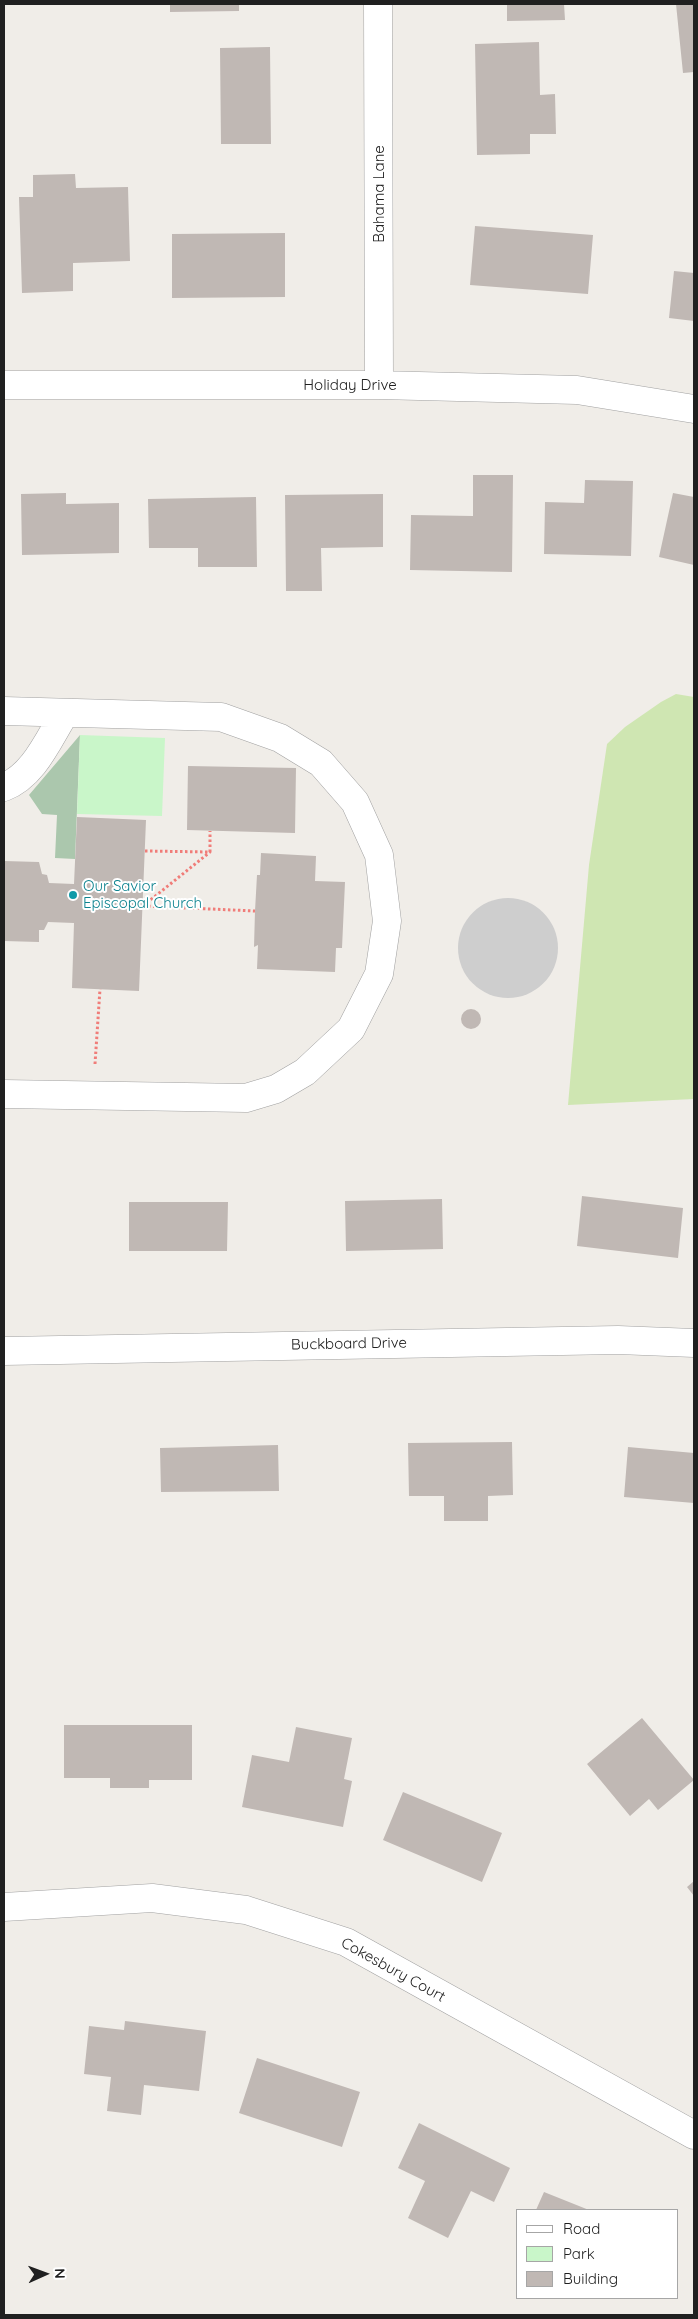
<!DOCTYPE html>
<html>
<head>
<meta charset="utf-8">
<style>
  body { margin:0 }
  #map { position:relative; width:698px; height:2319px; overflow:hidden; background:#f0ede8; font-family:Quicksand,sans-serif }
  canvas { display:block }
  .frame { position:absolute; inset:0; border:5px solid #202020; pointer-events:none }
  .legend { position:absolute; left:516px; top:2209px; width:162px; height:90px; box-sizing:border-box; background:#fff; border:1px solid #a6a6a6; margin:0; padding:6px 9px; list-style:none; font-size:15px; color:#202020 }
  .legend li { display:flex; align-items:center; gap:10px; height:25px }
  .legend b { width:25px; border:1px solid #a6a6a6 }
  .north { position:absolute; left:20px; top:2249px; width:50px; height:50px; -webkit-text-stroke:4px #fff; paint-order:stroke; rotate:88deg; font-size:14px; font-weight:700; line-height:20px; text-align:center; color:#202020 }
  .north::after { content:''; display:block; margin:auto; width:18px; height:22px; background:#202020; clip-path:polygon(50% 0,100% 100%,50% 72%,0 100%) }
</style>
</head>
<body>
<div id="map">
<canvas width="698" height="2319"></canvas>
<div class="frame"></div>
<ul class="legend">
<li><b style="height:6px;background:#fff"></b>Road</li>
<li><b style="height:14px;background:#c9f6c9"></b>Park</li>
<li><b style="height:14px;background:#c0b8b4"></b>Building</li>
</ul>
<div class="north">N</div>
</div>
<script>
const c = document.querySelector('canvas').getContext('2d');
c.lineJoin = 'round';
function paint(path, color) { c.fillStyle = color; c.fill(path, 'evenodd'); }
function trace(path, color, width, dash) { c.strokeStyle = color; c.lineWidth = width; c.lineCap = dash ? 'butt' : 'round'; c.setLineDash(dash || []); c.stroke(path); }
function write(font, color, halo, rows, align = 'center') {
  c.font = font + ' Quicksand,sans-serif'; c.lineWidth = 4; c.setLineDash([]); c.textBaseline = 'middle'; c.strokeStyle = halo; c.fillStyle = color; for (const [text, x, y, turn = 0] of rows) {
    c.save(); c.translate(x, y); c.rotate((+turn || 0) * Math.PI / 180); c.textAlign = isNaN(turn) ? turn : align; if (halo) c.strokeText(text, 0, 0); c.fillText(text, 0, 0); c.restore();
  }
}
const religious = new Path2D(`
  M458 948a50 50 0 1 1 100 0a50 50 0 1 1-100 0Z`);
const grass = new Path2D(`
  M676,694l18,3v402l-126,6 21,-240 18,-121 18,-17 36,-25z`);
const cemetery = new Path2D(`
  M80,735l-5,124 -20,-1 2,-43 -15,-1 -13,-19z`);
const park = new Path2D(`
  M80,735l85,3 -3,78 -85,-2z`);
const building = new Path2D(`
  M170,4h69v7l-69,1z
  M507,4h57l1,16 -58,1z
  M676,4h18v68l-11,1z
  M539,42l1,53 15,-1 1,40h-26v20l-53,1 -2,-111z
  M270,47l1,97h-50l-1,-96z
  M75,174l1,14 52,-1 2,74 -57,2v28l-51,2 -3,-96h14v-22z
  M475,226l118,9 -5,59 -118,-9z
  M285,233v64l-113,1v-64z
  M674,271l20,2v48l-25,-3z
  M473,475h40l-1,97 -102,-2 1,-55 62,1z
  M585,480l48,1 -2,75 -87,-2 1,-52 39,1z
  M66,493v11l53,-1v50l-97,2 -1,-61z
  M673,493l21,4v68l-35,-8z
  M383,494v53l-62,1 1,43h-36l-1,-96z
  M256,497l1,70h-59v-19h-49l-1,-49z
  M188,766l108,2 -1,65 -108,-3z
  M77,817l69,3 -7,171 -67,-3 2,-65 -26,-1 -4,8h-5v12l-35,-1v-80l35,1 3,12 5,1 2,8 25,1z
  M261,853l55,3 -1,25 30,1 -3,66h-6l-1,24 -78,-3 1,-24 -4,2 1,-36 2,-36h3z
  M461 1019a10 10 0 1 1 20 0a10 10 0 1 1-20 0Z
  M582,1196l101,12 -5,50 -101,-12z
  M442,1199l1,50 -97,2 -1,-50z
  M129,1202h99l-1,49h-98z
  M512,1442l1,53 -25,1v25h-44v-25h-35l-1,-53z
  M278,1445l1,46 -118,1 -1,-44z
  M628,1447l66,6v50l-70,-6z
  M642,1718l52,62 -36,30 -9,-11 -19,17 -43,-52z
  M64,1725h128v55h-43v8h-39v-10h-46z
  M296,1727l56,11 -8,41 8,2 -9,46 -101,-20 10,-52 37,7z
  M403,1792l99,41 -20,49 -99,-42z
  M694,1881v15l-7,-9z
  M125,2021l81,10 -7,60 -55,-6 -3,30 -34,-4 4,-34 -27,-3 5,-48 35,4z
  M257,2058l103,34 -18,55 -103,-34z
  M419,2123l91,45 -16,34 -23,-11 -23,47 -40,-20 17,-37 -27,-13z
  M544,2192l45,18h-53z`);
const path = new Path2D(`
  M145,851l65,1v-21
  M143,906l112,5
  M143,906l67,-54
  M95,1064l5,-75`);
const minor = new Path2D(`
  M378,4l1,381
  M4,385h375l198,5 117,19
  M4,711l217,6 59,21 41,25 34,39 24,53 8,66 -8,53 -28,55 -46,43 -29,17 -30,9 -242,-4
  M4,787c30,-11 45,-49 61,-74
  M4,1351l614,-11 76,3
  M4,1907l148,-9 94,12 100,32 348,193`);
const markers = [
  [73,895,5,"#0f9aa8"]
];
const streetNames = [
  ["Bahama Lane",379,194,-90],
  ["Holiday Drive",350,385],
  ["Buckboard Drive",349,1344,-1],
  ["Cokesbury Court",393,1970,29]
];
const cultureNames = [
  ["Our Savior",83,886],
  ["Episcopal Church",83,903]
];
paint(religious, '#cecece');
paint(grass, '#cfe6b2');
paint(cemetery, '#abc7ad');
paint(park, '#c9f6c9');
paint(building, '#c0b8b4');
trace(minor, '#a1a1a1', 29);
trace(path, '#f07d79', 3, [2.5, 2.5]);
trace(minor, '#fff', 28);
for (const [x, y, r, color] of markers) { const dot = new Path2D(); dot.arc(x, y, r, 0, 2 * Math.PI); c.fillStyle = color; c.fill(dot); trace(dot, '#fff', 2); }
write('15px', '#202020', '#fff', streetNames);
write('15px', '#0d838f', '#fff', cultureNames, 'left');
</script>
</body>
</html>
